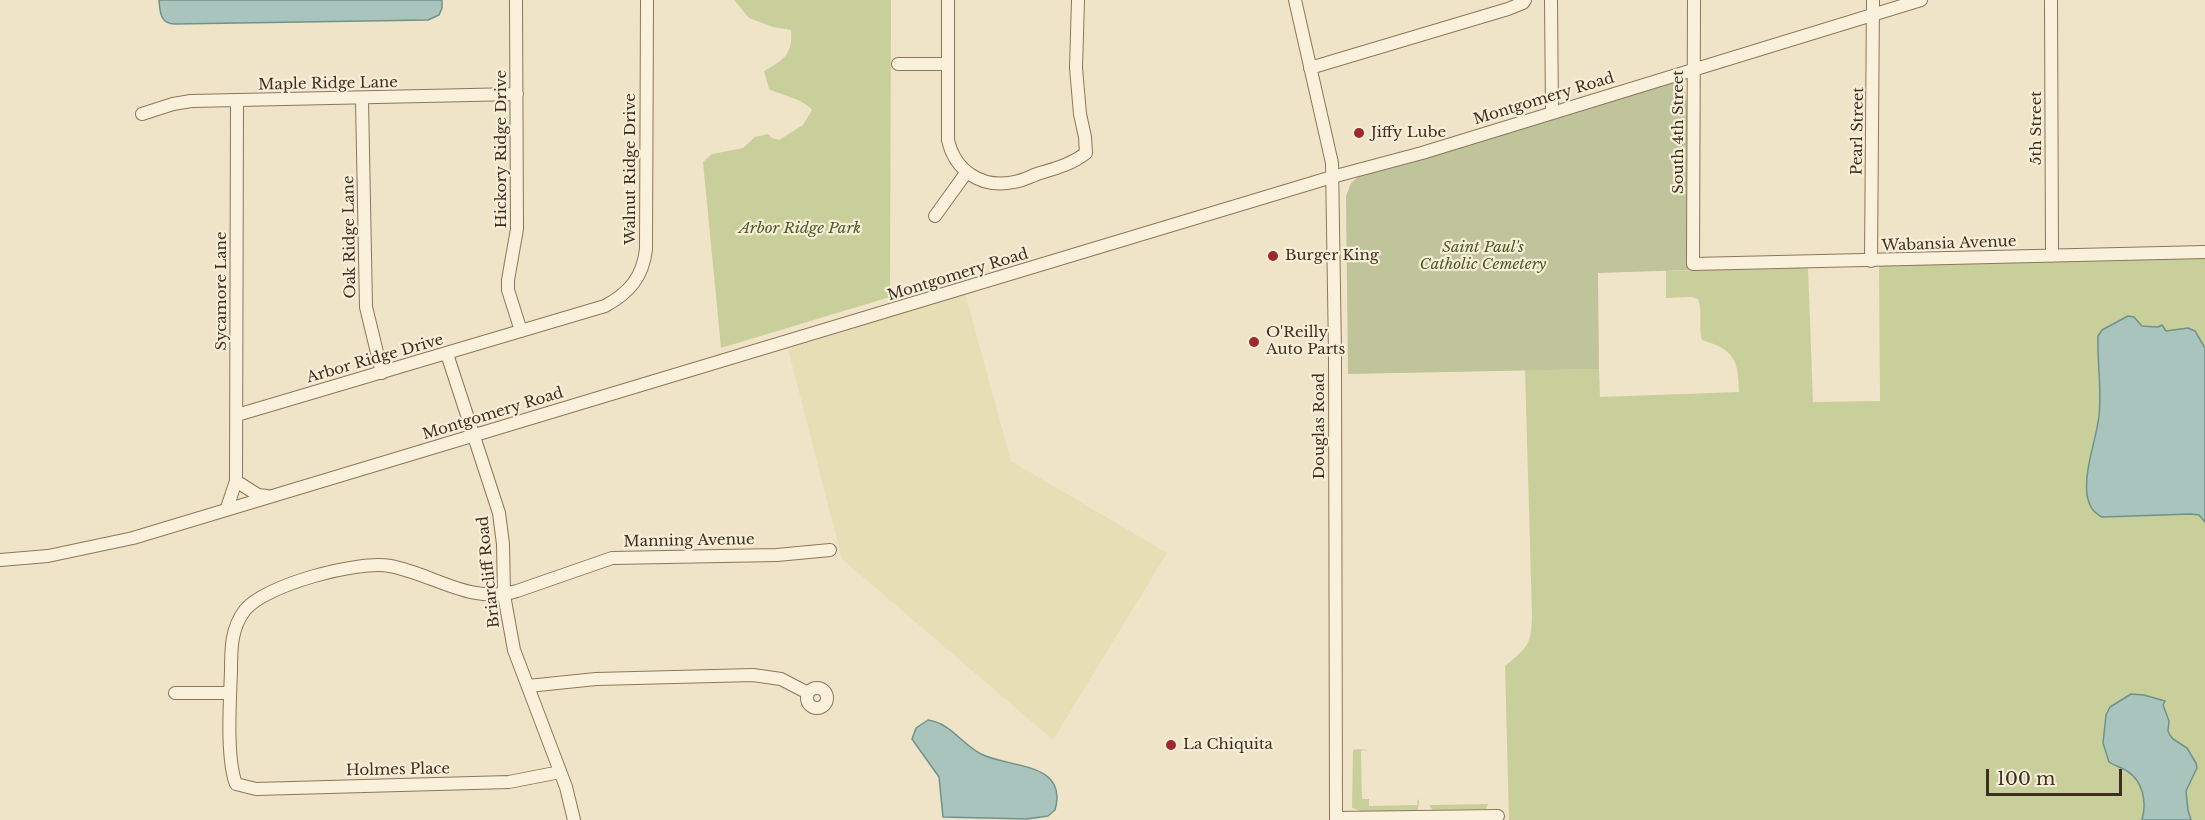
<!DOCTYPE html>
<html>
<head>
<meta charset="utf-8">
<style>
  body { margin:0 }
  #map { position:relative; width:2205px; height:820px; overflow:hidden; background:#f0e4c8; font-family:"Libre Baskerville",serif }
  canvas { display:block }
  .scale { position:absolute; left:1986px; top:769px; width:136px; height:27px; box-sizing:border-box; border:3px solid #3d2e20; border-top:0; padding-left:8px; font-size:18px; line-height:21px; white-space:nowrap; color:#3d2e20; -webkit-text-stroke:4px #f7eed8; paint-order:stroke }
</style>
</head>
<body>
<div id="map">
<canvas width="2205" height="820"></canvas>
<div class="scale">100 m</div>
</div>
<script>
const c = document.querySelector('canvas').getContext('2d');
c.lineJoin = 'round';
function paint(path, color) { c.fillStyle = color; c.fill(path, 'evenodd'); }
function trace(path, color, width, dash) { c.strokeStyle = color; c.lineWidth = width; c.lineCap = dash ? 'butt' : 'round'; c.setLineDash(dash || []); c.stroke(path); }
function write(font, color, halo, rows, align = 'center') {
  c.font = font + ' "Libre Baskerville",serif'; c.lineWidth = 4.5; c.setLineDash([]); c.textBaseline = 'middle'; c.strokeStyle = halo; c.fillStyle = color; for (const [text, x, y, turn = 0] of rows) {
    c.save(); c.translate(x, y); c.rotate((+turn || 0) * Math.PI / 180); c.textAlign = isNaN(turn) ? turn : align; if (halo) c.strokeText(text, 0, 0); c.fillText(text, 0, 0); c.restore();
  }
}
const farmland = new Path2D(`
  M965,293l46,168 156,92 -114,187 -211,-181 -54,-210 123,-41z`);
const green = new Path2D(`
  M734,0h157l-1,297 -169,51 -18,-186 9,-8 31,-6 12,-11 13,-3 4,4 7,2 24,-15 9,-15c-10,-12 -29,-14 -43,-21l-5,-18c20,-11 29,-17 27,-41l-18,-3 -24,-9z
  M2205,257v563h-696l-4,-154c23,-19 26,-21 27,-51l-7,-245 74,-1 1,28 139,-5c-1,-32 -4,-42 -37,-52 -4,-13 1,-29 -4,-41l-7,-2 -25,1v-27l142,-4 5,135 67,-1 -1,-135z
  M1357,749l12,1 -8,1 1,48h7v7l48,-1 1,-6 1,1 -1,10 -54,2 -12,-4 1,-58z
  M1488,804l-2,5 -53,1 -3,-3v-2h3z`);
const cemetery = new Path2D(`
  M1668,81l13,4 4,7 2,10 2,168 -91,3 1,96 -251,5 -2,-178 5,-13 7,-6z`);
const water = new Path2D(`
  M159,0h283v8l-3,7 -11,5 -253,4c-15,0 -15,-12 -16,-24z
  M2128,316l6,1 8,9 16,1 4,-2 4,6 22,-3 7,3 10,17v174l-6,-7 -8,-1 -89,3c-10,-5 -13,-12 -15,-22 -3,-26 9,-54 12,-79 3,-27 -2,-53 -1,-80l4,-6z
  M2131,694l13,1 21,6 -2,4 6,16 -1,10 2,4 3,4 14,9 9,15 1,5 -11,23 2,19 3,10h-49c5,-18 1,-39 -15,-49 -6,-4 -12,-5 -18,-9l-6,-19 3,-28 4,-8z
  M928,720c22,3 34,24 53,34 26,14 88,7 74,56l-7,6 -21,3 -84,-2 -4,-40 -27,-38 4,-11z`);
const minor = new Path2D(`
  M516,0l1,229 -9,51v10l13,41
  M948,0v140c7,31 34,49 66,42 8,-1 17,-6 26,-9 17,-5 32,-9 46,-20l-1,-16 -5,-23 -4,-46 2,-68
  M1295,0l37,163 3,190 1,467
  M1551,0l1,112
  M1694,0l-1,264 512,-12
  M2051,0l1,256
  M898,64h50
  M1310,68l198,-59 15,-6 2,-3
  M362,99l4,208 16,66
  M142,114l31,-10 18,-3 326,-7
  M935,216l31,-43
  M1871,261l2,-261
  M447,354l52,159 4,31 1,51 10,55 52,137 8,33
  M237,415l368,-109c24,-13 38,-29 41,-57l1,-249
  M236,481l22,14 9,1
  M227,508l9,-27 1,-381
  M0,560l48,-4 85,-18 1199,-361 90,-24 499,-153
  M528,686l68,-7 157,-4 28,4 27,14
  M807 698a10 10 0 1 1 20 0a10 10 0 1 1-20 0Z
  M175,693h55
  M560,772l-51,10 -253,7 -20,-5c-10,-26 -6,-84 -5,-113 0,-22 0,-43 14,-61 20,-25 113,-50 145,-44 44,8 80,39 127,25l95,-33 165,-3 53,-5
  M1336,818l162,-2`);
const markers = [
  [1359,133,6,"#9e2a2b"],
  [1273,256,6,"#9e2a2b"],
  [1254,342,6,"#9e2a2b"],
  [1171,745,6,"#9e2a2b"]
];
const streetNames = [
  ["Maple Ridge Lane",328,84,-1],
  ["Montgomery Road",1544,99,-17],
  ["5th Street",2037,128,-90],
  ["Pearl Street",1858,131,-89],
  ["South 4th Street",1679,132,-90],
  ["Hickory Ridge Drive",502,149,-90],
  ["Walnut Ridge Drive",631,169,-90],
  ["Oak Ridge Lane",350,237,-91],
  ["Wabansia Avenue",1949,244,-2],
  ["Montgomery Road",958,275,-17],
  ["Sycamore Lane",222,291,-90],
  ["Arbor Ridge Drive",375,359,-16],
  ["Montgomery Road",493,414,-17],
  ["Douglas Road",1320,426,-90],
  ["Manning Avenue",689,541,-1],
  ["Briarcliff Road",489,572,-96],
  ["Holmes Place",398,770,-1]
];
const poiNames = [
  ["Jiffy Lube",1371,133],
  ["Burger King",1285,256],
  ["O'Reilly",1266,333],
  ["Auto Parts",1266,350],
  ["La Chiquita",1183,745]
];
const parkNames = [
  ["Arbor Ridge Park",800,229],
  ["Saint Paul's",1483,248],
  ["Catholic Cemetery",1483,265]
];
paint(farmland, '#e6deb5');
paint(green, '#c9cf9b');
paint(cemetery, '#bfc49a');
paint(water, '#a9c4bc');
trace(water, '#6f938a', 1.5);
trace(minor, '#8d765c', 14);
trace(minor, '#faf1dc', 12);
for (const [x, y, r, color] of markers) { const dot = new Path2D(); dot.arc(x, y, r, 0, 2 * Math.PI); c.fillStyle = color; c.fill(dot); trace(dot, '#f7eed8', 2); }
write('15px', '#3d2e20', '#f7eed8', streetNames);
write('15px', '#3d2e20', '#f7eed8', poiNames, 'left');
write('italic 15px', '#4d5a26', '#f7eed8', parkNames);
</script>
</body>
</html>
